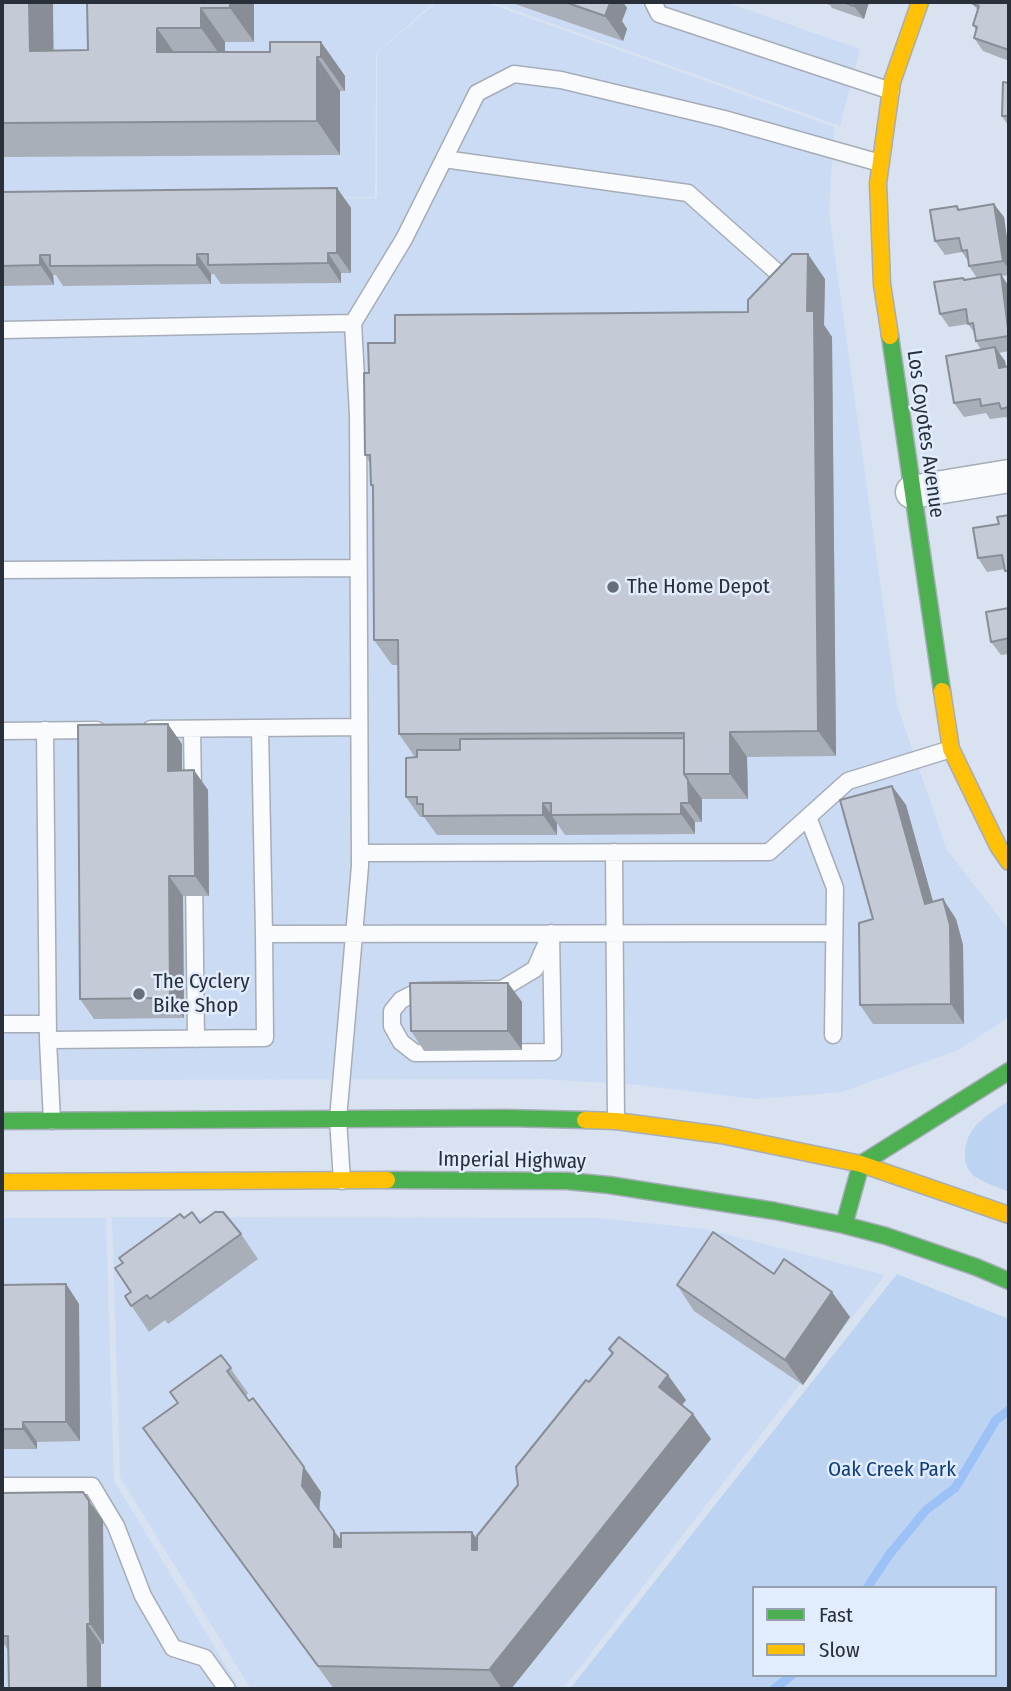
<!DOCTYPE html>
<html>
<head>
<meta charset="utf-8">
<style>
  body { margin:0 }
  #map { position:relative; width:1011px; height:1691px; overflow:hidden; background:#d8e2f0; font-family:"Fira Sans Condensed",sans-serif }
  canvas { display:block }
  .frame { position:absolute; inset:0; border:4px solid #29303a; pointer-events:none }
  .legend { position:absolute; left:752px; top:1586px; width:245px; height:91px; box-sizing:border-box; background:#e1ecfc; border:2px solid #97a1ae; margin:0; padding:9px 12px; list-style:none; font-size:21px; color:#29303a }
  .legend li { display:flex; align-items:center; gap:14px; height:35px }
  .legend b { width:35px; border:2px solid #97a1ae }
</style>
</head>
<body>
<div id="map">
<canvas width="1011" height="1691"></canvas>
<div class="frame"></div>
<ul class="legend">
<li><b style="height:9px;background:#4caf50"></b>Fast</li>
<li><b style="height:9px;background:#ffc107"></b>Slow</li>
</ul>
</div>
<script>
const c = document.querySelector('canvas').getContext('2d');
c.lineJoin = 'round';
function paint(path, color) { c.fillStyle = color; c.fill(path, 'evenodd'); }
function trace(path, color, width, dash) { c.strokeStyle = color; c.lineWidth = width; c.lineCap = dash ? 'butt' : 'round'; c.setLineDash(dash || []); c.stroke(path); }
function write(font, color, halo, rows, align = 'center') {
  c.font = font + ' "Fira Sans Condensed",sans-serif'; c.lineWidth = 5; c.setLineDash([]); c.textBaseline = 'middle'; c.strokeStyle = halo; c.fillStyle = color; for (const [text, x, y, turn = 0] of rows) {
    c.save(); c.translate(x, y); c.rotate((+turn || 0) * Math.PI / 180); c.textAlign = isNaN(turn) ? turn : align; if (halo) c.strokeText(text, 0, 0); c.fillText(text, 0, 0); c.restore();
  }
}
const built = new Path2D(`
  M2,2h432l-58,51 -1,144h-373z
  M437,2h48l349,125 -5,86 68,492 50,145 62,80v87l-51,33 -116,42 -87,7 -116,-14 -96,-6 -541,1v-879l375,-3v-145z
  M492,2h233l135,47 -20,77z
  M112,1217l485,1 108,11 180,46 -322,414h-312l-131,-212z
  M2,1218h104l8,263 126,208h-238z`);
const green = new Path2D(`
  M1009,1101v91c-11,-5 -25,-9 -35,-16 -5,-4 -9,-12 -9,-19 -1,-30 22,-42 44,-56z
  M897,1274l112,45v370h-439zM754,1588h241v87h-241z`);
const stream = new Path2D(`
  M867,1588l22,-33 37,-45 29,-22 41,-68 13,-10
  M774,1689l18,-14`);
const lane = new Path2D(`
  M653,2l6,12 232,77
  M444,159l244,34 99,88
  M353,323l51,-84 73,-146 37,-19 47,6 163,39 156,44
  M2,330l351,-7 5,92 2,451 -22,253 4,62
  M2,570l356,-2
  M260,728l4,206
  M151,729l208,-2
  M192,729l1,62
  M45,730l3,310 217,-2 -1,-104 570,-1
  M2,731l95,-1
  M808,817l27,71 -2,147
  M614,852l2,269
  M360,853l409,-1 79,-71 103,-32
  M194,877l2,162
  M551,933l2,119 -138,1 -14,-11 -9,-16v-15l9,-11 18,-9 83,-2 33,-20z
  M2,1024h46
  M48,1040l4,81
  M2,1486h90l24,40 27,70 30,52 32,10 22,31`);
const street = new Path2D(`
  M912,492l97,-16`);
const fast = new Path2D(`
  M890,336l52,355
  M2,1121l504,-3 79,2
  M387,1180l180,1 42,4 166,26 69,14 42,11 90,31 33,14
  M844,1225l17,-61 148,-93`);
const slow = new Path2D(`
  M890,336l-8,-52 -4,-101 14,-101 28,-80
  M942,691l9,58 47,97 11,16
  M585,1120l31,1 105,14 140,29 148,51
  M2,1182l385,-2`);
const wall = new Path2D(`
  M2,2h252v40h-29v10h45l51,-10 24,34v15h-5v64l-338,2zM53,3h34l1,47 -35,1z
  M509,2h114l4,6 -5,13 5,8 -4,12z
  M820,2h49l-5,17 -32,-11 -2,-3z
  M1009,2v59l-26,-10 -9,-13 2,-8 -3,-5 5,-14 -5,-7z
  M1009,83v44l-7,-11z
  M337,188l14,20v65h-10v10l-120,1 -7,-10h-3v10l-148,2 -7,-11h-3l1,10 -52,1v-94z
  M957,206l3,4 44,7 5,35v23l-7,1 7,11v64l-10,2 6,8 1,6 3,-1v55l-3,-4 -16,2 -4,-6 -22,4 -10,-14 27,-53 -5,-9 -2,-9 -6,-8 -19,3 -9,-13 37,-36 -8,-12 -1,-5 -6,-9 -17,3 -10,-14z
  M825,279l-1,46 8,12 4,419 -89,1 1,42h-46v23h-7v12l-130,1 -8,-12v12h-120l-13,-18h-4l-14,-20 9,-40 -16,-23 -1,-69h-6l-18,-25 -1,-152 -2,-3 -1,-22 -5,-8 4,-82 26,-30 353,-31z
  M1009,515v62l-4,-8 -18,3 -9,-14 21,-34z
  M1009,608v46l-8,1 -10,-13z
  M182,744v26l26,20 1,106h-26l1,122 -90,1 -14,-20z
  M892,786l14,19 27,97 10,-3 13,20 7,26 1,79h-91l-13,-19z
  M508,983l14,19v48l-98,1 -13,-20z
  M184,1218l57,16 17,25 -90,65 -3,-4 -16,12 -24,-36 6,-4z
  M774,1274l76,43 -47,68 -109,-74 -17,-26z
  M66,1284l13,20 1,137 -43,1v7h-35v-164z
  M609,1349l77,51 -4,5 29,34 -200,250h-177l-191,-261 35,-25 43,-48 27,38 -2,3 75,96 -2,19 22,29 136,-1 41,-54 71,-103 23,-28z
  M2,1493l101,27 1,124 -96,6 -6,-9z`);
const shadedWall = new Path2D(`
  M29,2h23l1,1 1,82 -24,-34z
  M230,2h24v40l-24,-34z
  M604,2h19l4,6 -5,13 5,8 -4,12 -18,-25z
  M855,2h14l-5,17 -10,-13z
  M201,8l24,34v20l-24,-34z
  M157,28l24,34 -24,-10z
  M321,42l24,34v15l-24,-34z
  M317,57l23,34v64l-23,-34z
  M337,188l14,20v65l-14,-20z
  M994,204l10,13 5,35v17l-6,-8z
  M328,253l13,20v10l-13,-20z
  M197,254l14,20v10l-14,-19z
  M808,254l17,25 -1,46 8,12 4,419 -18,-25 -11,-420z
  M40,255l13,20 1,10 -14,-20z
  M1001,274l8,13v43z
  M995,347l10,14 3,20 -9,-13z
  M168,724l14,20v46l-14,-19z
  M730,732l17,25 1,42 -18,-25z
  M194,770l14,20 1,106 -14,-20z
  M688,780l14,19v23l-13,-19z
  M892,786l14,19 33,118 -14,-19z
  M543,803l14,20v12l-14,-20z
  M681,803l14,19v12l-14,-20z
  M169,876l14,20 1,122 -14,-20z
  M943,899l13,20 7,26 1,79 -13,-20z
  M508,983l14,19v48l-14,-19z
  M66,1284l13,20 1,137 -14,-19z
  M832,1292l18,25 -47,68 -18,-25z
  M668,1375l18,25 -10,12 -17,-25z
  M693,1414l18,25 -200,250h-9l-13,-19z
  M23,1422l14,20v7l-14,-20z
  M304,1467l17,25 -2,20 -17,-26z
  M89,1501l14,19 1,124 -14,-20z
  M334,1531l18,25 -18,-9z
  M472,1532l18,25 -18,-7z
  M87,1624l14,20v45h-13z`);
const building = new Path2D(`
  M2,2h27l1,49 58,-1 -1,-48h143v6h-29v20h-44v24h113v-10h51v15h-4v64l-315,2z
  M565,2h40l5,1 -5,13z
  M843,2h12l-1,4z
  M974,2h35v48l-35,-12 3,-11 -4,-2 6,-19 -6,-2z
  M1003,82l6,1v33h-7z
  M337,188v65h-9v10l-120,2v-11h-11v11l-147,1v-11h-10v10l-38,1v-74z
  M994,204l9,57 -34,5 -2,-16 -5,1 -3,-13 -24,3 -5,-31 27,-4 1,4z
  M792,254h16l-1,57h7l4,420 -88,1v42h-46v-41l-285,1 -1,-94h-24l-1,-155h-2l-1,-30h-5l-1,-82h5l-1,-30h27v-28l353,-3v-12z
  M1001,274l8,62 -33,5 -3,-18 -5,1 -2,-15 -26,5 -6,-32 29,-4 1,2z
  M995,347l4,21 10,-2v41l-8,2 -2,-6 -18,3 -1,-7 -26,4 -8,-47z
  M1009,515v55l-4,1 -3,-16 -24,3 -5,-30 26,-4 -2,-7z
  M1009,608v30l-18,4 -5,-30z
  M168,724v47l26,-1 1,106h-26l1,122 -90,1 -2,-274z
  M684,738v36l4,6 1,23h-8v11l-130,1v-12h-8v12l-120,1v-12h-6v-7h-11v-39l11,-1v-7h43v-11z
  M892,786l33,118 18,-5 7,26 1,79 -91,1 -1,-82 14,-4 -33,-119z
  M410,983h98v48h-97z
  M192,1212l8,11 15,-11h8l18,22 -91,65 -3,-4 -16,11 -6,-10 6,-4 -16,-24 8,-5 -4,-5 61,-44 4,4z
  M713,1232l61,42 10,-15 48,33 -47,68 -108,-75z
  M66,1284v138h-43v7h-21v-144z
  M619,1337l49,38 -9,12 34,27 -204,256 -171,-4 -175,-238 35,-25 -8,-11 51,-37 10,13 -4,3 22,30 4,-3 51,69 -2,19 32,45v16h7v-14l131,-1v18h5v-14l41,-51 -2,-18 70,-87 3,2 24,-29 -4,-4z
  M83,1492l6,9 1,123h-3l1,65h-79l-1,-53h-6v-143z`);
const markers = [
  [613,587,7,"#666e7a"],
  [139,994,7,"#666e7a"]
];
const streetNames = [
  ["Los Coyotes Avenue",925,434,82],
  ["Imperial Highway",512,1161,1]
];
const poiNames = [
  ["The Home Depot",627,587],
  ["The Cyclery",153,982],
  ["Bike Shop",153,1006]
];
const parkNames = [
  ["Oak Creek Park",892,1470]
];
paint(built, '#cbdbf4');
paint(green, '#bcd3f2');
trace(stream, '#9cc1f7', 9);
trace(lane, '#a6adb8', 19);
trace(street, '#a6adb8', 35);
trace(fast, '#a6adb8', 19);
trace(slow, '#a6adb8', 19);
trace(lane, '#f9fbfd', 16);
trace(street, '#f9fbfd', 32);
trace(fast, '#4caf50', 16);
trace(slow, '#ffc107', 16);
paint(wall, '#a9afb8');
paint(shadedWall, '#898e96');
paint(building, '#c4cbd6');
trace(building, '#898e96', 2);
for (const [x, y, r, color] of markers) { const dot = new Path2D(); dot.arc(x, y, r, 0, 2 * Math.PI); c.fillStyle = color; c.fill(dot); trace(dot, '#e1ecfc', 2.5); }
write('21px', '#29303a', '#e1ecfc', streetNames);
write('21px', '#29303a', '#e1ecfc', poiNames, 'left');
write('21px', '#103e7c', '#e1ecfc', parkNames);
</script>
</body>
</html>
